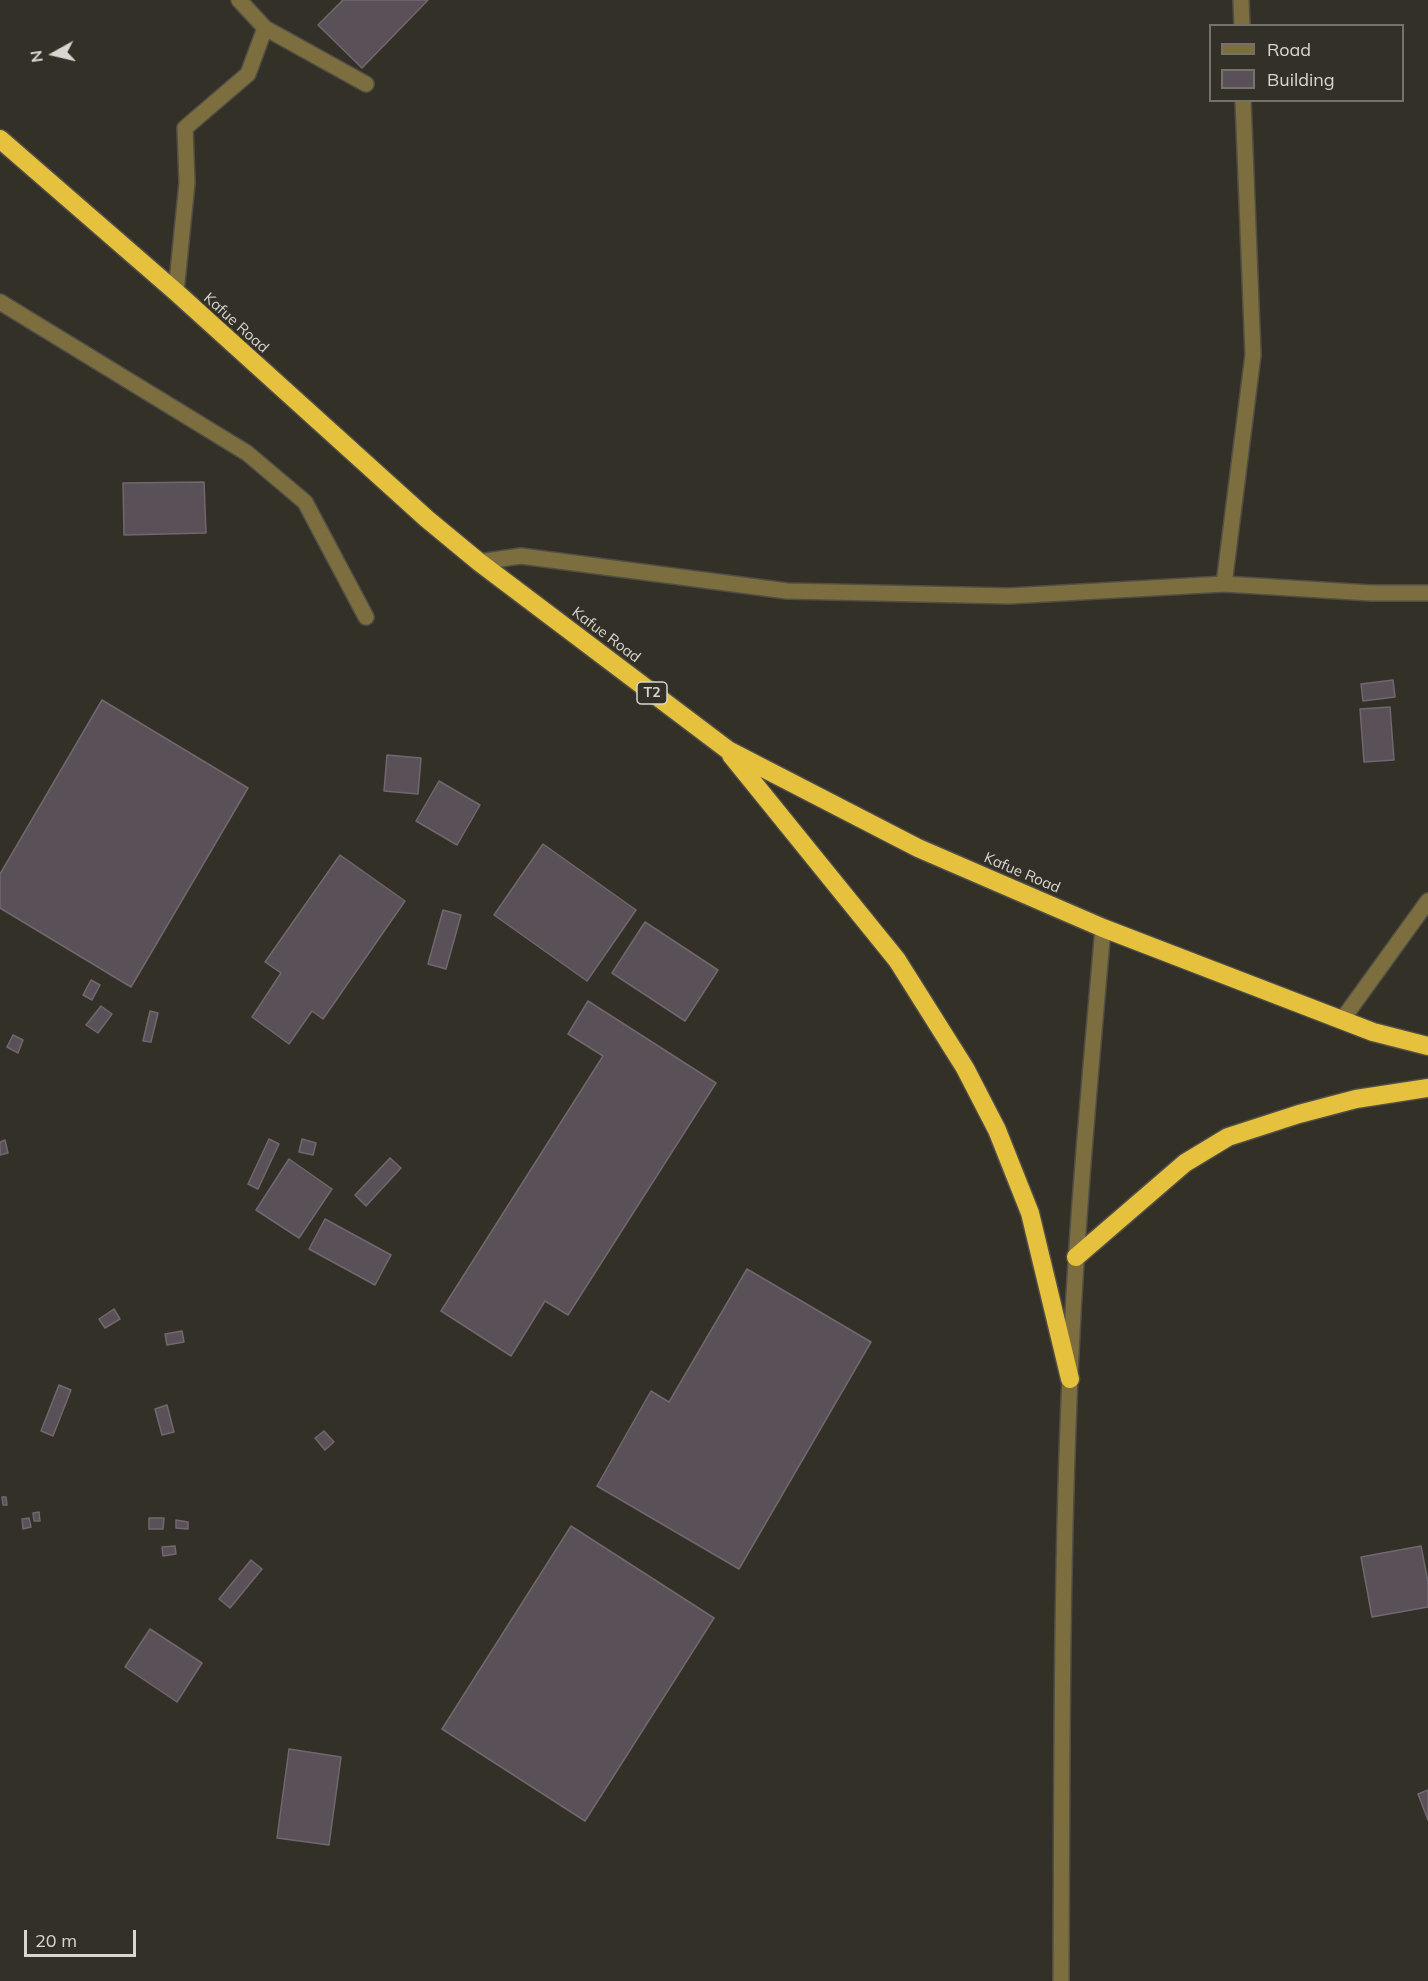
<!DOCTYPE html>
<html>
<head>
<meta charset="utf-8">
<style>
  body { margin:0 }
  #map { position:relative; width:1428px; height:1981px; overflow:hidden; background:#333027; font-family:Mulish,sans-serif }
  canvas { display:block }
  .legend { position:absolute; left:1209px; top:24px; width:195px; height:78px; box-sizing:border-box; background:#333027; border:2px solid #75726b; margin:0; padding:8px 10px; list-style:none; font-size:18px; color:#d8d6d0 }
  .legend li { display:flex; align-items:center; gap:12px; height:30px }
  .legend b { width:30px; border:2px solid #75726b }
  .north { position:absolute; left:24px; top:24px; width:60px; height:60px; -webkit-text-stroke:4px #333027; paint-order:stroke; rotate:262deg; font-size:16px; font-weight:700; line-height:24px; text-align:center; color:#d8d6d0 }
  .north::after { content:''; display:block; margin:auto; width:21px; height:27px; background:#d8d6d0; clip-path:polygon(50% 0,100% 100%,50% 72%,0 100%) }
  .scale { position:absolute; left:24px; top:1930px; width:112px; height:27px; box-sizing:border-box; border:3px solid #d8d6d0; border-top:0; padding-left:8px; font-size:18px; line-height:21px; white-space:nowrap; color:#d8d6d0; -webkit-text-stroke:4px #333027; paint-order:stroke }
</style>
</head>
<body>
<div id="map">
<canvas width="1428" height="1981"></canvas>
<ul class="legend">
<li><b style="height:8px;background:#7c6e3f"></b>Road</li>
<li><b style="height:16px;background:#5a5158"></b>Building</li>
</ul>
<div class="north">N</div>
<div class="scale">20 m</div>
</div>
<script>
const c = document.querySelector('canvas').getContext('2d');
c.lineJoin = 'round';
function paint(path, color) { c.fillStyle = color; c.fill(path, 'evenodd'); }
function trace(path, color, width, dash) { c.strokeStyle = color; c.lineWidth = width; c.lineCap = dash ? 'butt' : 'round'; c.setLineDash(dash || []); c.stroke(path); }
function write(font, color, halo, rows, align = 'center') {
  c.font = font + ' Mulish,sans-serif'; c.lineWidth = 6; c.setLineDash([]); c.textBaseline = 'middle'; c.strokeStyle = halo; c.fillStyle = color; for (const [text, x, y, turn = 0] of rows) {
    c.save(); c.translate(x, y); c.rotate((+turn || 0) * Math.PI / 180); c.textAlign = isNaN(turn) ? turn : align; if (halo) c.strokeText(text, 0, 0); c.fillText(text, 0, 0); c.restore();
  }
}
const building = new Path2D(`
  M343,0h85l-66,68 -44,-43z
  M204,482l2,51 -82,2 -1,-52z
  M1393,680l2,17 -32,4 -2,-17z
  M102,700l146,88 -117,199 -131,-79v-34z
  M1390,707l4,53 -30,2 -4,-53z
  M387,755l34,3 -3,36 -34,-3z
  M439,781l41,24 -23,40 -41,-24z
  M543,844l93,66 -49,71 -93,-66z
  M340,855l65,46 -82,118 -11,-8 -23,33 -37,-27 29,-44 -16,-11z
  M443,910l18,5 -15,54 -18,-5z
  M645,922l73,48 -33,51 -73,-48z
  M91,980l9,5 -8,15 -9,-5z
  M588,1001l128,82 -148,232 -23,-14 -34,55 -70,-45 162,-255 -35,-22z
  M101,1006l11,8 -14,19 -12,-8z
  M150,1011l8,2 -7,29 -8,-1z
  M13,1035l10,5 -5,13 -11,-6z
  M269,1139l10,5 -21,45 -10,-5z
  M302,1139l14,4 -3,12 -14,-3z
  M5,1140l3,13 -8,2v-13z
  M390,1158l11,10 -35,38 -11,-11z
  M289,1159l43,30 -33,49 -43,-28z
  M325,1219l66,36 -16,30 -66,-36z
  M747,1269l124,73 -132,227 -142,-83 54,-95 18,11z
  M114,1309l6,10 -15,9 -6,-9z
  M182,1331l2,11 -17,3 -2,-11z
  M59,1385l12,5 -18,46 -12,-5z
  M167,1405l7,27 -12,3 -7,-26z
  M324,1431l10,11 -9,8 -10,-12z
  M2,1497h4l1,8h-4z
  M39,1512l1,9h-6l-1,-8z
  M29,1518l2,9 -8,2 -1,-10z
  M149,1518h15l-1,11h-14z
  M176,1520l12,2v7l-12,-1z
  M571,1526l143,92 -129,203 -143,-92z
  M175,1546l1,8 -13,2 -1,-9z
  M1421,1546l7,36v25l-56,10 -11,-60z
  M251,1560l11,9 -32,39 -11,-9z
  M150,1629l52,34 -25,39 -52,-35z
  M289,1749l52,8 -12,88 -52,-7z
  M1428,1790v30l-10,-26z`);
const minor = new Path2D(`
  M239,0l26,28 101,56
  M1241,0l1,26
  M176,292l11,-109 -2,-55 63,-54 17,-46
  M0,302l247,151 58,49 61,115
  M479,562l42,-6 266,35 222,5 215,-12 147,9h57
  M1224,584l29,-229 -10,-255
  M1342,1020l86,-119
  M1061,1981c1,-201 0,-403 9,-604 6,-150 20,-299 33,-449`);
const highway = new Path2D(`
  M0,139l176,153 251,227 52,43 249,188 190,98 185,80 270,104 55,14
  M731,755l166,205 68,108 32,62 33,83 40,166
  M1076,1257l109,-94 43,-26 71,-23 57,-15 72,-11`);
const shields = [
  [652,693,30]
];
const shieldNames = [
  ["T2",652,693]
];
const streetNames = [
  ["Kafue Road",236,323,42],
  ["Kafue Road",606,635,37],
  ["Kafue Road",1022,873,23]
];
paint(building, '#5a5158');
trace(building, '#71676e', 1.5);
trace(minor, '#514e45', 18);
trace(highway, '#514e45', 21);
trace(minor, '#7c6e3f', 15);
trace(highway, '#e5c13d', 18);
for (const [x, y, w] of shields) { const box = new Path2D(); box.roundRect(x - w / 2, y - 11, w, 22, 4.5); c.fillStyle = '#333027'; c.fill(box); trace(box, '#d8d6d0', 1.5); }
write('bold 14px', '#d8d6d0', null, shieldNames);
write('15px', '#d8d6d0', '#333027', streetNames);
</script>
</body>
</html>
